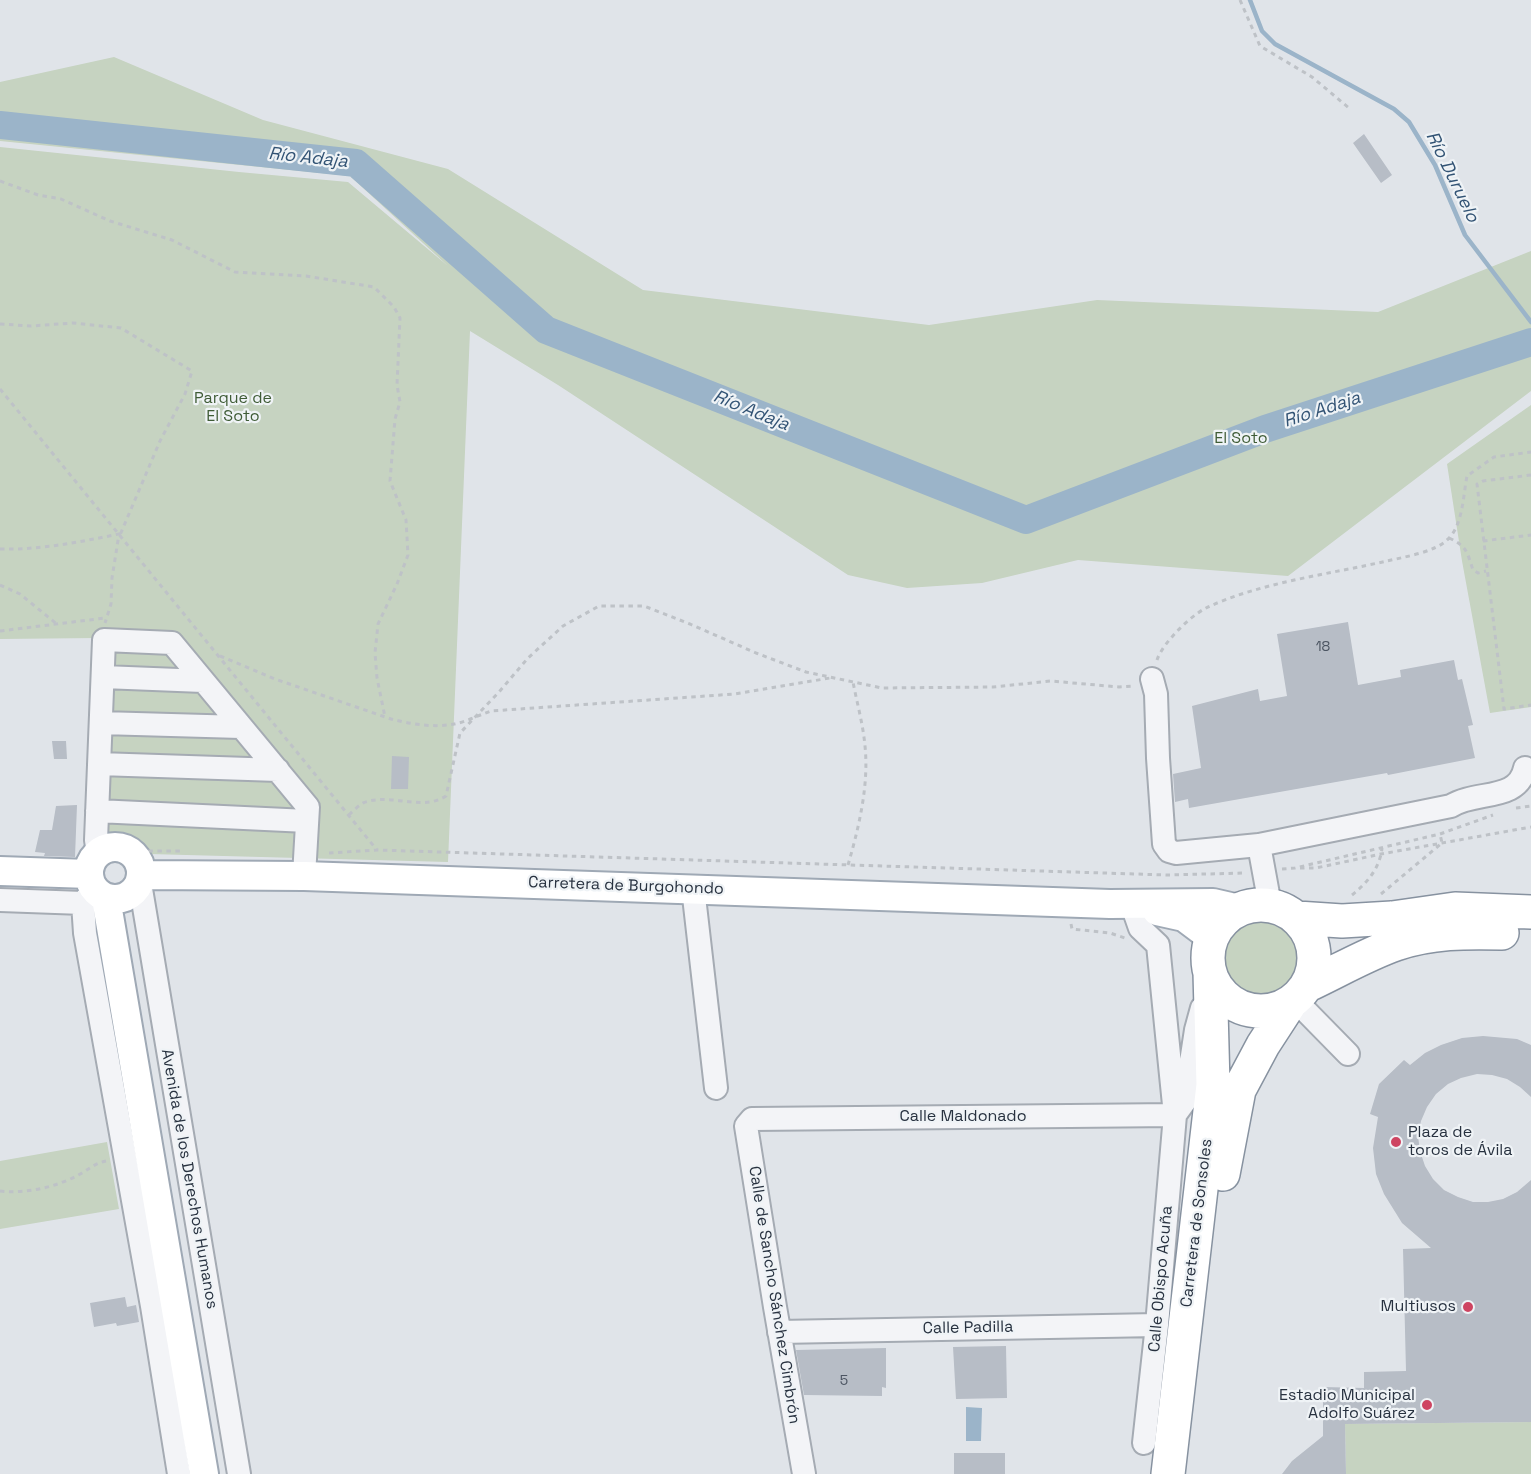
<!DOCTYPE html>
<html>
<head>
<meta charset="utf-8">
<style>
  body { margin:0 }
  canvas { display:block; background:#e0e4e9 }
</style>
</head>
<body>
<canvas width="1531" height="1474"></canvas>
<script>
const c = document.querySelector('canvas').getContext('2d');
c.lineJoin = 'round';
function paint(path, color) { c.fillStyle = color; c.fill(path, 'evenodd'); }
function trace(path, color, width, dash) { c.strokeStyle = color; c.lineWidth = width; c.lineCap = dash ? 'butt' : 'round'; c.setLineDash(dash || []); c.stroke(path); }
function write(font, color, halo, rows, align = 'center') {
  c.font = font + ' "Space Grotesk",sans-serif'; c.lineWidth = 4.5; c.setLineDash([]); c.textBaseline = 'middle'; c.strokeStyle = halo; c.fillStyle = color; for (const [text, x, y, turn = 0] of rows) {
    c.save(); c.translate(x, y); c.rotate((+turn || 0) * Math.PI / 180); c.textAlign = isNaN(turn) ? turn : align; if (halo) c.strokeText(text, 0, 0); c.fillText(text, 0, 0); c.restore();
  }
}
const green = new Path2D(`
  M114,57l149,63 185,49 195,121 286,35 168,-25 281,12 153,-61v140l-243,185 -210,-16 -96,23 -75,5 -59,-13 -290,-190 -88,-54 -22,531 -299,-8 -21,-12 -29,-4 -1,-200 -98,1v-492l239,25 109,10 100,84 -98,-90 -350,-35v-59z
  M1531,405v302l-41,6 -28,-152 -15,-97z
  M1220 958a41 41 0 1 1 82 0a41 41 0 1 1-82 0Z
  M107,1142l12,67 -119,20v-68z
  M1531,1422v52h-185l-1,-50z`);
const water = new Path2D(`
  M966,1407l16,1 -1,33h-15z`);
const stream = new Path2D(`
  M1250,0l12,31 13,13 119,65 15,13 26,43 30,70 66,87`);
const river = new Path2D(`
  M0,125l356,38 190,167 480,190 239,-91 266,-87`);
const building = new Path2D(`
  M1364,134l28,41 -11,8 -28,-40z
  M1348,622l10,63 43,-8 -1,-7 54,-10 4,20 4,-1 11,46 -5,1 7,32 -87,17 -1,-2 -198,35 -1,-9 -13,3 -2,-28 28,-6 -9,-62 66,-17 2,12 27,-5 -10,-62z
  M52,741h14l1,18h-13z
  M392,756l17,1 -1,32h-17z
  M77,805l-2,52 -31,-1 1,-3 -10,-1 5,-22h12l4,-24z
  M1483,1036l34,3 14,6v52l-11,-10 -13,-8 -15,-4 -15,-1 -16,4 -13,6 -12,10 -9,13 -6,14 -3,15 2,15 5,15 8,13 11,11 14,7 15,5h15l15,-3 14,-7 14,-12v242l-186,2 1,50h-64l10,-13 31,-25v-49l41,1v-16l42,-1 -3,-122 28,-1 -29,-25 -18,-29 -8,-20 -3,-26 5,-31 -8,-3 9,-30 25,-24 6,5 15,-12 16,-8 21,-7z
  M125,1297l2,10 9,-2 3,17 -22,4 -1,-3 -22,4 -4,-24z
  M1006,1346l1,52 -51,1 -3,-52z
  M886,1348v40l-4,-1v9l-78,-1 -8,-45z
  M954,1453h51v21h-51z`);
const path = new Path2D(`
  M1240,0l20,46 52,31 37,31
  M0,181l38,14 23,4 49,22 62,19 63,32 71,4 68,11 20,20 6,11 -3,67 3,17 -5,17 -5,62 16,39 2,35 -11,29 -19,40 -3,29 2,25 8,39
  M0,324l31,2 42,-3 48,5 71,43 -7,23 -25,47 -40,94
  M0,389l377,461
  M1531,475l-48,6 -6,3 27,225 27,-4
  M1449,538c18,8 18,14 24,32l5,3 8,-2
  M1483,541l48,-6
  M0,549c41,1 79,-7 119,-15l-7,44 -1,26 -6,19
  M0,585l20,9 38,31
  M0,631l105,-13
  M220,656l55,23 116,40c19,5 43,9 63,5 12,-2 25,-9 37,-13l244,-17 95,-16
  M1157,660c5,-16 33,-44 49,-52 52,-25 124,-34 181,-47 17,-4 48,-9 60,-21 16,-14 16,-44 20,-64l27,-19 37,-5
  M1516,808l15,-2
  M349,815c4,-4 9,-9 14,-12 27,-11 58,9 83,-7l14,-63 39,-41 29,-34 35,-32 36,-20h45l46,18 66,29 50,19 76,16 111,-1 58,-6 68,6 15,-1
  M115,842l14,1 11,8h41
  M329,853l48,-3 790,25 78,-2
  M848,865c11,-38 21,-80 17,-119 -2,-22 -8,-43 -12,-64
  M1300,868h16l65,-14 150,-27
  M1282,869l13,-1 145,-34 53,-19
  M1381,894l61,-51 -2,-9
  M1352,895c15,-12 28,-27 30,-47
  M1071,924l1,5 38,4 15,5
  M0,1191c26,3 58,-4 82,-18 8,-5 14,-10 24,-12`);
const minor = new Path2D(`
  M103,677l100,4
  M1152,679l4,15 2,64 6,86 5,7 7,2 83,-8 192,-39c25,-16 67,-4 74,-38
  M101,723l140,4
  M99,764l179,6
  M97,811l210,10
  M1259,845l11,60
  M98,853l-2,-13 8,-200 68,3 136,164 -4,69
  M140,883l99,591
  M693,888l23,200
  M94,889l-11,14 2,30 67,373 27,168
  M0,900l83,3
  M1133,908l7,20 18,17 17,170 -18,210 -13,118
  M1295,1000l53,54
  M1177,1112l8,-11 11,-71 6,-22
  M779,1332l378,-7
  M804,1474l-29,-167 -29,-181 6,-7 423,-4`);
const major = new Path2D(`
  M89 873a26 26 0 1 1 52 0a26 26 0 1 1-52 0Z
  M0,871l89,3
  M142,875l162,1 806,28 103,-1 26,6
  M106,898l98,576
  M1157,911l27,6 28,21`);
const highway = new Path2D(`
  M1208 958a53 53 0 1 1 106 0a53 53 0 1 1-106 0Z
  M1297,918l45,3 50,-3 63,-9 76,3
  M1308,985c28,-13 59,-31 88,-41 35,-12 71,-12 106,-11
  M1223,1174l16,-84 24,-45 26,-40
  M1168,1474l45,-389 -3,-113`);
const markers = [
  [1396,1142,6,"#ce4461"],
  [1468,1307,6,"#ce4461"],
  [1427,1405,6,"#ce4461"]
];
const numberNames = [
  ["18",1323,647],
  ["5",844,1381]
];
const parkNames = [
  ["Parque de",233,399],
  ["El Soto",233,417],
  ["El Soto",1241,439]
];
const streetNames = [
  ["Carretera de Burgohondo",626,886,2],
  ["Calle Maldonado",963,1117],
  ["Avenida de los Derechos Humanos",189,1179,80],
  ["Carretera de Sonsoles",1197,1223,-83],
  ["Calle Obispo Acuña",1161,1279,-85],
  ["Calle de Sancho Sánchez Cimbrón",774,1295,81],
  ["Calle Padilla",968,1328,-1]
];
const poiNames = [
  ["Plaza de",1408,1133,"left"],
  ["toros de Ávila",1408,1151,"left"],
  ["Multiusos",1456,1307],
  ["Estadio Municipal",1415,1396],
  ["Adolfo Suárez",1415,1414]
];
const waterNames = [
  ["Río Adaja",308,158,6],
  ["Río Duruelo",1452,177,64],
  ["Río Adaja",1322,410,-18],
  ["Río Adaja",751,411,22]
];
paint(green, '#c6d3c1');
paint(water, '#9bb4c9');
trace(stream, '#9bb4c9', 4.5);
trace(river, '#9bb4c9', 28);
paint(building, '#b7bdc6');
trace(minor, '#a5abb3', 26);
trace(major, '#9fa9b5', 32);
trace(highway, '#8792a0', 36);
trace(path, '#bec2c7', 3, [4.5, 4.5]);
trace(minor, '#f3f4f7', 22);
trace(major, '#fff', 28);
trace(highway, '#fff', 33);
for (const [x, y, r, color] of markers) { const dot = new Path2D(); dot.arc(x, y, r, 0, 2 * Math.PI); c.fillStyle = color; c.fill(dot); trace(dot, '#eff3f6', 2); }
write('14px', '#4c5562', null, numberNames);
write('16px', '#3f5c36', '#eff3f6', parkNames);
write('16px', '#283240', '#eff3f6', streetNames);
write('16px', '#283240', '#eff3f6', poiNames, 'right');
write('italic 18px', '#325374', '#eff3f6', waterNames);
</script>
</body>
</html>
